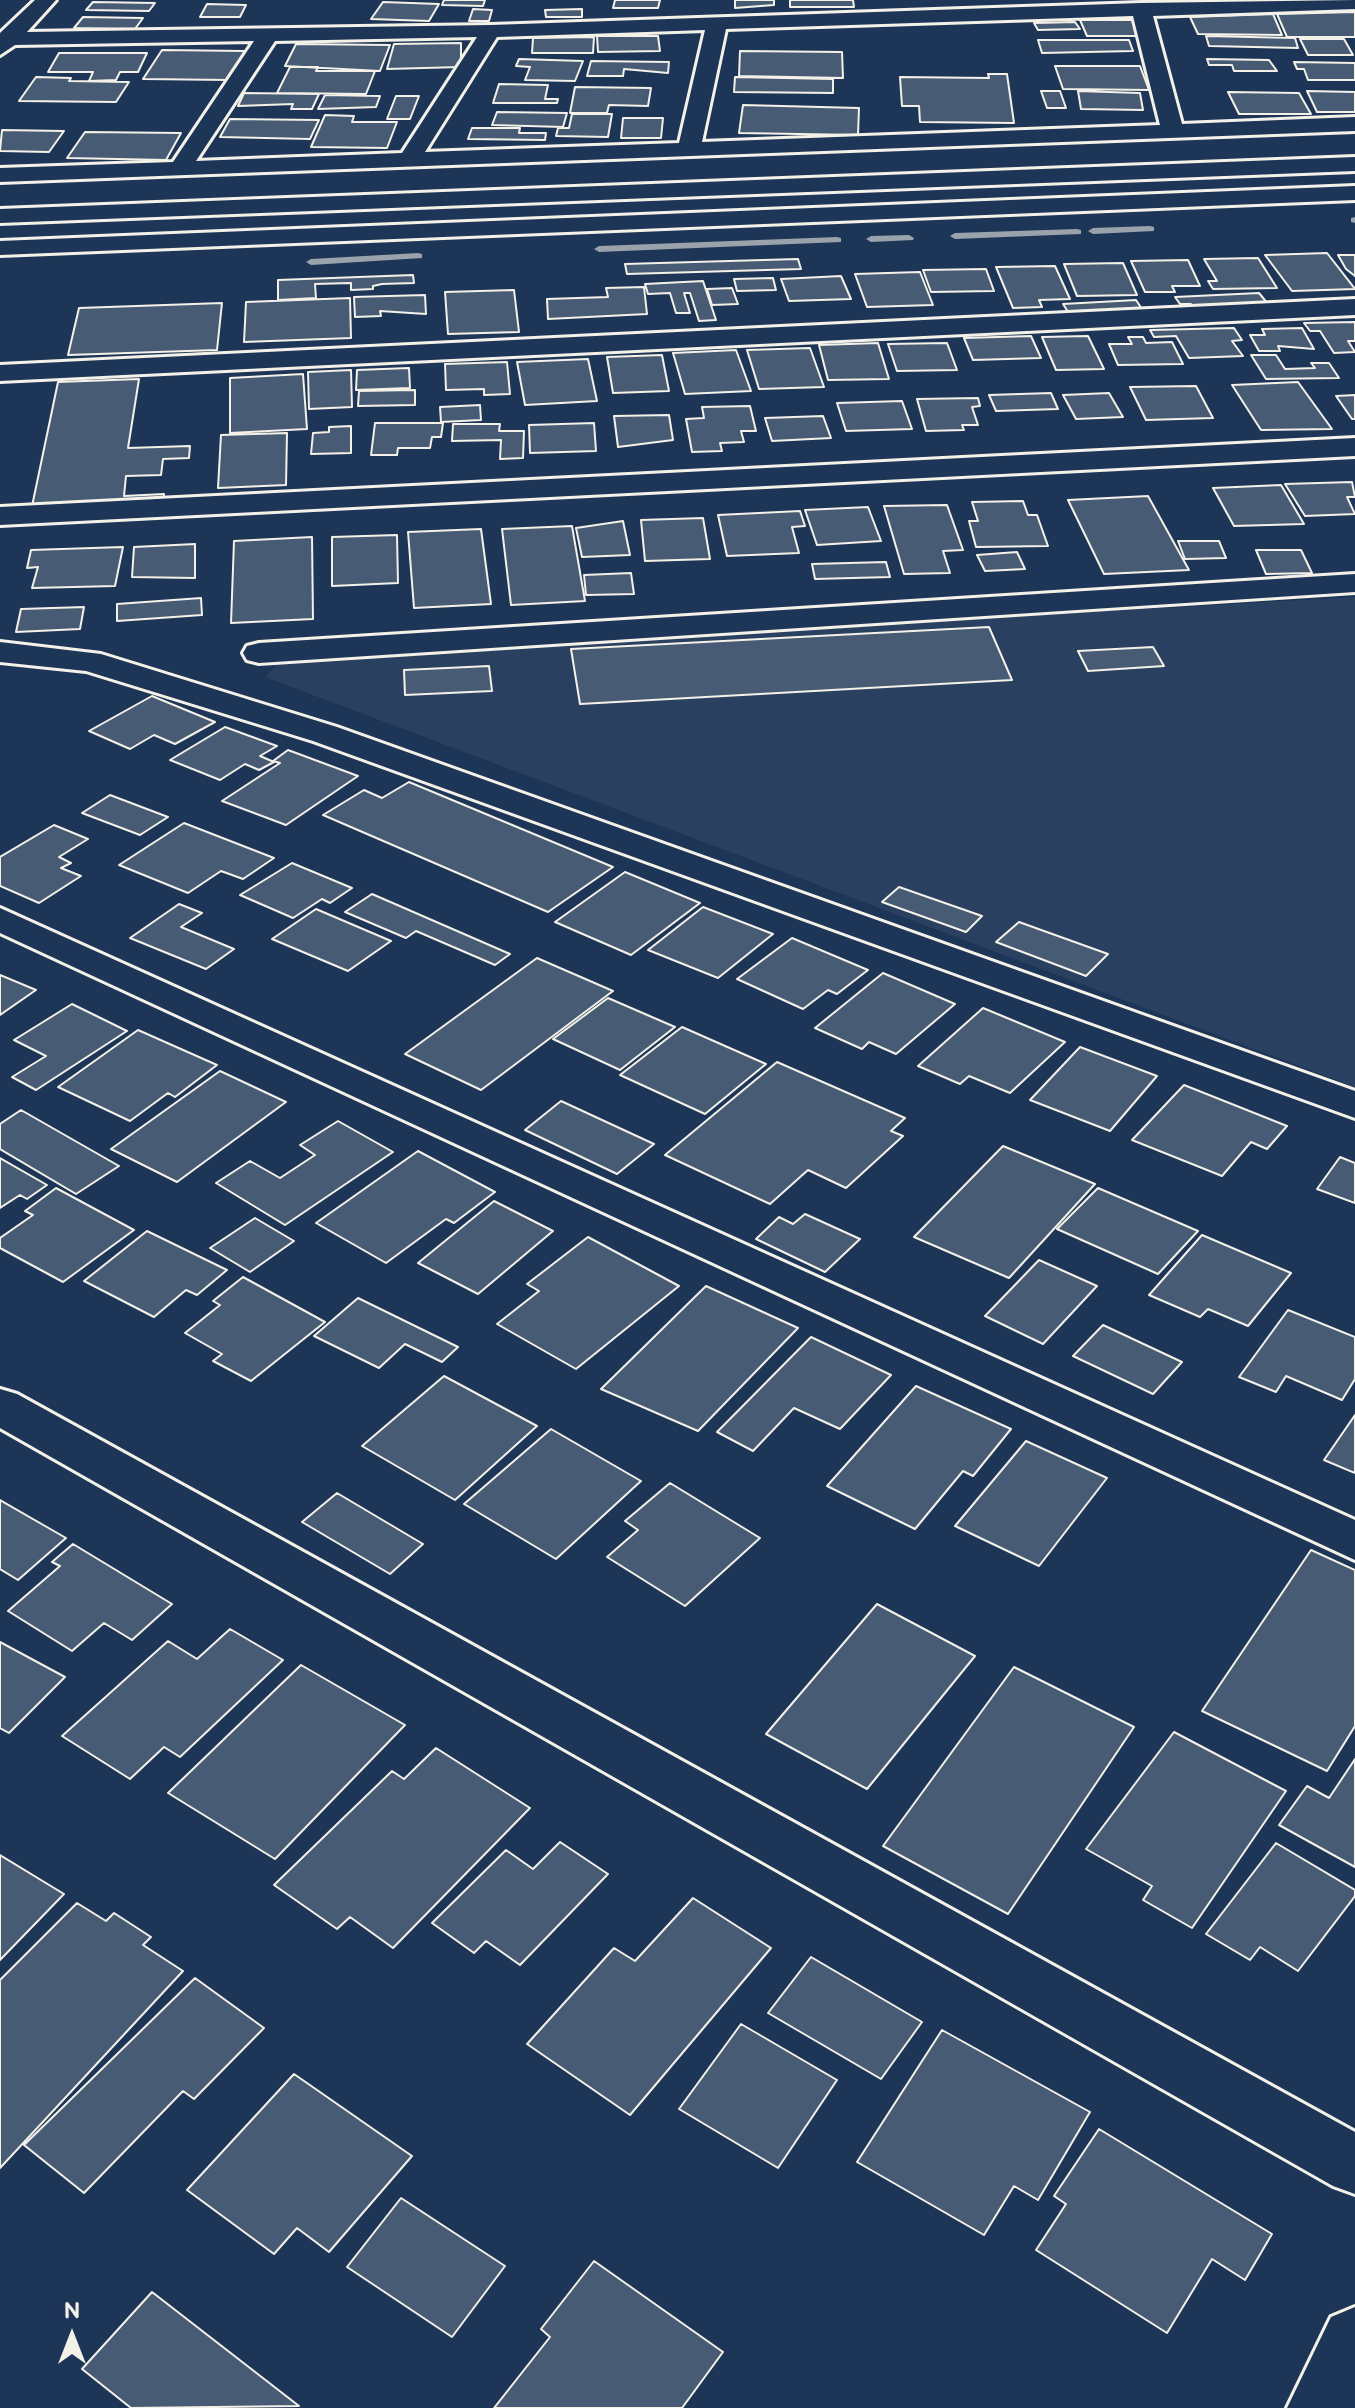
<!DOCTYPE html>
<html>
<head>
<meta charset="utf-8">
<style>
  body { margin:0 }
  #map { position:relative; width:1355px; height:2408px; overflow:hidden; background:#1d3557; font-family:"Balsamiq Sans",sans-serif }
  canvas { display:block }
  .north { position:absolute; left:32px; top:2296px; width:80px; height:80px; -webkit-text-stroke:6px #1d3557; paint-order:stroke; rotate:0deg; font-size:22px; font-weight:700; line-height:32px; text-align:center; color:#f4f1e8 }
  .north::after { content:''; display:block; margin:auto; width:28px; height:36px; background:#f4f1e8; clip-path:polygon(50% 0,100% 100%,50% 72%,0 100%) }
</style>
</head>
<body>
<div id="map">
<canvas width="1355" height="2408"></canvas>
<div class="north">N</div>
</div>
<script>
const c = document.querySelector('canvas').getContext('2d');
c.lineJoin = 'round';
function paint(path, color) { c.fillStyle = color; c.fill(path, 'evenodd'); }
function trace(path, color, width, dash) { c.strokeStyle = color; c.lineWidth = width; c.lineCap = dash ? 'butt' : 'round'; c.setLineDash(dash || []); c.stroke(path); }
const built = new Path2D(`
  M1355,597v490l-1090,-410 17,-18z`);
const stream = new Path2D(`
  M1355,217v6l-4,-1v-4z
  M1150,226l4,1v4l-61,3 -5,-3 5,-3z
  M1077,229l4,1v4l-126,5 -5,-3 5,-3z
  M909,235l5,3 -1,2 -42,2 -5,-3 5,-3z
  M837,237l4,1v4l-242,10 -5,-3 5,-3z
  M418,253l4,1v4l-111,7 -5,-3 5,-3z`);
const building = new Path2D(`
  M444,0h41l-2,6 -41,-1z
  M615,0h45l-2,8h-45z
  M735,0h39v5l-39,3z
  M790,0h63l1,7h-64z
  M93,2l62,1 -6,8 -63,-1z
  M383,2l56,2 -10,17 -58,-2z
  M207,4l39,1 -6,12h-40z
  M473,9l19,1 -3,11h-20z
  M582,9v8h-36l-1,-7z
  M1355,12v25h-68l-10,-23z
  M1273,14l9,21 -84,-1 -8,-17z
  M83,17l60,1 -8,11 -61,-1z
  M1080,20h54l7,16h-54z
  M1075,22l5,7 -42,1 -4,-7z
  M597,36h61l2,15 -62,1z
  M1206,36l89,2 3,10 -89,-2z
  M594,37l-1,16h-61l1,-15z
  M1300,39h44l9,16h-45z
  M1038,40h91l4,11 -91,2z
  M461,43v24l-74,2 7,-25z
  M296,44l94,1 -10,26 -95,-5z
  M162,50l83,1 -16,29 -86,-1z
  M740,51l102,1 1,26 -104,-2z
  M59,53h88l-9,19h-18l-4,8 -27,1 4,-9h-45z
  M519,59l64,2 -8,20 -50,-1 5,-13 -14,-1z
  M1207,59l62,1 8,11h-43l-2,-6h-23z
  M591,61l78,1 -1,11 -44,-4 -1,7h-36z
  M1294,62l61,1v17h-47l-4,-11h-7z
  M1055,66h85l9,24 -86,-1z
  M290,67h28l-2,4h59l-9,23 -89,-1z
  M988,74h19l7,49 -94,-1 -1,-16h-17l-2,-29 89,1z
  M36,77l35,1 -2,3 60,1 -13,20 -97,-1z
  M735,77l98,2v14l-99,-1z
  M499,84l49,1 -3,14h13l-1,4h-64z
  M575,87l76,1 -3,18 -39,-1 -2,8h-37z
  M1041,91h19l6,17h-19z
  M1078,91l62,2 3,17 -62,-1z
  M1307,91l48,1v20h-38z
  M1228,92l71,1 12,21h-72z
  M244,93l75,1 -7,15h-21l2,-5 -55,2z
  M325,95l55,1 -4,11 -58,2z
  M396,96h23l-9,23h-23z
  M743,105l116,3 -1,27 -119,-2z
  M497,112l70,1 -4,14 -71,-2z
  M572,114h40l-4,23 -52,-1 2,-8h11z
  M325,115l29,1 -2,6h45l-10,26 -76,-1z
  M623,118h40l-2,20h-40z
  M230,119l89,1 -9,19 -90,-2z
  M472,128h48l-1,5h27l-1,7 -77,-1z
  M2,130l62,1 -15,21 -49,-1z
  M85,132l96,1 -15,27 -99,-2z
  M1327,253l28,36 -63,2 -27,-36z
  M1338,255h17v21l-9,-7z
  M1258,258l19,30 -64,1 -5,-8h9l-13,-22z
  M798,259l3,10 -174,5 -2,-10z
  M1188,260l12,26h-28l3,6h-30l-14,-31z
  M1123,263l14,32 -60,1 -13,-32z
  M1055,266l15,33 -31,1 3,7 -29,1 -17,-41z
  M986,269l8,22 -63,1 -8,-22z
  M920,272l13,33 -66,2 -12,-33z
  M413,275l1,8 -32,1 -9,2v3l-22,1v-7l-36,1 1,14 -38,2v-20z
  M841,276l10,23 -62,2 -8,-22z
  M773,278l3,12 -39,1 -3,-12z
  M703,281l13,39 -17,1 -9,-28h-6l6,20h-14l-6,-20 -22,1 -3,-10z
  M644,287l3,27 -99,5 -1,-20 61,-2 -2,-9z
  M732,288l6,16 -26,1 -5,-16z
  M514,290l5,42 -71,2 -3,-42z
  M1259,293l9,11 -75,3 -2,-3h-11l-5,-7z
  M425,295l1,19 -46,-3 1,5 -26,1 -1,-20z
  M350,298l1,40 -107,4 2,-40z
  M1136,300l8,12 -74,3 -7,-11z
  M222,303l-5,47 -149,5 11,-47z
  M1355,322v19h-7l7,11 -21,1 -14,-22h-10l-6,-8z
  M1234,328l8,12 -10,1 11,15 -54,2 -13,-22 -22,1 -4,-7z
  M1302,328l12,21 -36,-3 2,5h-21l-9,-16h15l-3,-6z
  M1031,336l10,22 -68,2 -9,-22z
  M1088,336l16,33 -48,1 -14,-33z
  M1128,337h15l3,6 26,-1 11,22 -65,1 -9,-21h23z
  M878,343l11,36 -61,1 -9,-35z
  M947,343l10,27 -60,1 -9,-27z
  M810,348l14,39 -65,2 -12,-39z
  M736,350l15,41 -66,3 -12,-41z
  M662,355l7,36 -56,2 -6,-36z
  M1251,355h25l9,14 30,-1 -4,-5h18l10,15 -73,1z
  M588,359l9,42 -72,4 -8,-43z
  M507,362l3,32 -26,1v-6l-38,1 -1,-26z
  M409,368l1,20 -54,2 1,-20z
  M351,370l1,37 -43,2 -1,-37z
  M303,374l4,55 -77,4v-55z
  M139,379l-11,69 62,-2 -1,12 -26,1 -2,16 -35,1 -2,20 40,-2 -1,11 -132,6 27,-129z
  M1298,382l34,47 -71,1 -29,-45z
  M1196,386l17,32 -67,2 -16,-33z
  M415,390v15l-57,1 1,-15z
  M1051,393l7,16 -62,2 -7,-16z
  M1109,393l14,24 -47,2 -13,-24z
  M1355,395v24h-3l-16,-23z
  M978,398l2,8 -8,1 6,18h-16l2,5 -38,1 -9,-32z
  M902,401l10,28 -66,2 -9,-28z
  M480,405l1,15 -40,2 -1,-15z
  M750,406l6,25h-15l3,11 -24,1 2,8 -30,1 -6,-33 18,-1 -2,-11z
  M669,415l4,25 -55,7 -4,-31z
  M823,416l8,22 -59,3 -7,-23z
  M375,423h68l-2,14h-9l-2,11h-32l-1,7h-26z
  M594,423l2,28 -66,2 -1,-28z
  M453,424h47l-1,7h25l-1,27 -23,1 1,-19 -49,1z
  M351,426v27l-40,1 2,-21 16,-1v-5z
  M287,433l-1,52 -68,3 3,-53z
  M1352,482l3,15h-8l8,17 -50,2 -20,-32z
  M1281,485l23,39 -70,2 -21,-38z
  M1148,496l41,74 -85,4 -36,-74z
  M1023,501l5,14h9l11,31 -72,1 -7,-26h9l-6,-19z
  M947,505l16,45 -20,1 7,22 -46,1 -20,-68z
  M868,507l13,34 -64,4 -12,-35z
  M800,511l5,15 -13,1 7,26 -72,3 -9,-41z
  M703,518l7,41 -65,2 -4,-41z
  M623,521l7,34 -48,2 -6,-29z
  M572,526l13,75 -74,4 -9,-76z
  M481,529l10,75 -77,4 -6,-76z
  M397,535l1,48 -66,3v-49z
  M312,537l1,82 -82,4 3,-82z
  M1178,541h41l7,17 -41,1z
  M195,544v34l-63,-1 2,-30z
  M123,547l-8,39 -83,2 6,-21 -11,1 4,-18z
  M1256,550h45l11,23 -46,1z
  M1017,552l8,17 -40,2 -8,-16z
  M886,562l4,15 -75,2 -3,-15z
  M631,573l3,21 -48,1 -2,-20z
  M201,598l1,17 -85,6v-17z
  M84,607l-4,22 -64,3 5,-23z
  M989,627l23,53 -432,24 -9,-55z
  M1153,647l11,19 -76,5 -10,-20z
  M489,666l3,25 -87,4 -1,-25z
  M152,696l63,26 -40,22 -21,-9 -24,14 -41,-18z
  M225,727l52,19 -17,10 14,6 -15,8 -14,-6 -25,16 -50,-20z
  M288,750l70,26 -72,49 -64,-24 58,-38 -7,-2z
  M409,782l204,85 -65,45 -225,-97 41,-25 18,8z
  M110,795l58,22 -28,18 -58,-22z
  M184,823l90,35 -31,21 -22,-8 -33,22 -69,-28z
  M54,825l34,14 -29,18 12,6 -10,5 20,8 -42,27 -39,-17v-29z
  M292,863l60,25 -22,15 -8,-4 -29,19 -53,-23z
  M625,872l75,31 -69,52 -76,-33z
  M899,887l83,29 -16,16 -84,-30z
  M372,894l138,60 -15,11 -79,-34 -10,7 -61,-26z
  M179,904l23,9 -21,14 53,22 -28,20 -76,-31z
  M703,907l70,27 -55,44 -70,-28z
  M316,909l75,32 -43,30 -76,-32z
  M1019,922l89,32 -22,22 -90,-34z
  M792,938l76,32 -31,24 -9,-4 -25,19 -66,-30z
  M537,958l76,33 -132,99 -76,-36z
  M883,973l72,31 -59,50 -27,-12 -7,7 -47,-21z
  M0,975l36,15 -36,25z
  M608,998l67,29 -55,43 -67,-31z
  M72,1004l55,27 -91,59 -24,-13 34,-21 -32,-16z
  M983,1008l82,34 -55,51 -41,-17 -9,8 -42,-18z
  M682,1027l84,37 -61,50 -85,-39z
  M138,1030l79,35 -42,32 -7,-4 -38,28 -72,-34z
  M1080,1047l77,29 -47,55 -80,-31z
  M777,1062l128,56 -14,13 12,5 -57,52 -38,-18 -38,34 -105,-49z
  M220,1071l66,31 -109,80 -66,-33z
  M1184,1085l103,41 -20,23 -16,-7 -29,34 -90,-36z
  M561,1101l93,43 -37,30 -92,-44z
  M21,1110l98,56 -43,28 -76,-45v-25z
  M338,1121l55,31 -108,73 -69,-42 34,-22 30,17 35,-23 -15,-10z
  M1003,1146l92,38 -86,94 -95,-41z
  M418,1151l77,41 -41,31 -8,-4 -60,44 -70,-40z
  M1340,1157l15,6v40l-38,-14z
  M0,1158l47,27 -20,14 -7,-4 -20,13z
  M56,1188l78,42 -71,52 -63,-34v-10l33,-23 -8,-4z
  M1098,1188l100,43 -40,43 -101,-45z
  M494,1201l59,30 -75,63 -60,-31z
  M805,1214l55,25 -35,33 -69,-33 23,-22 14,7z
  M255,1218l39,23 -44,31 -40,-24z
  M147,1231l80,39 -30,25 -11,-5 -32,27 -70,-36z
  M1202,1235l89,38 -43,53 -40,-17 -8,8 -51,-22z
  M588,1237l91,49 -103,83 -79,-45 42,-33 -12,-7z
  M1039,1260l58,26 -54,58 -58,-28z
  M243,1277l82,45 -74,59 -38,-20 9,-7 -37,-21 35,-28 -7,-4z
  M706,1286l92,42 -100,103 -97,-42z
  M358,1298l100,49 -16,15 -37,-18 -26,24 -65,-32z
  M1288,1310l67,27v42l-13,21 -56,-24 -10,16 -37,-15z
  M1103,1325l79,37 -29,32 -80,-38z
  M811,1337l80,38 -51,54 -46,-21 -41,43 -36,-19z
  M444,1376l93,50 -82,74 -93,-54z
  M916,1386l95,43 -38,47 -10,-5 -48,58 -88,-43z
  M1355,1415v58l-31,-13z
  M551,1429l90,52 -85,78 -92,-55z
  M1026,1441l81,37 -68,88 -84,-40z
  M670,1483l90,55 -75,68 -78,-49 31,-27 -13,-9z
  M337,1493l86,51 -33,30 -88,-52z
  M0,1500l66,38 -48,42 -18,-11z
  M73,1544l99,60 -40,36 -28,-17 -32,28 -64,-40 52,-45 -8,-4z
  M1311,1550l44,20v156l-28,45 -125,-60z
  M877,1604l98,52 -108,133 -101,-55z
  M230,1629l53,31 -103,97 -16,-10 -34,32 -68,-43 106,-95 29,18z
  M0,1642l65,35 -56,56 -9,-5z
  M301,1665l104,60 -130,134 -107,-66z
  M1014,1667l120,60 -126,187 -125,-68z
  M1174,1732l112,59 -94,137 -49,-28 9,-14 -66,-37z
  M436,1748l94,60 -137,140 -43,-31 -13,12 -63,-44 118,-114 12,8z
  M1355,1759v108l-76,-42 28,-39 22,12z
  M560,1842l48,32 -88,91 -34,-24 -12,12 -42,-30 74,-73 27,19z
  M1276,1843l79,47v6l-57,75 -38,-24 -10,13 -44,-26z
  M0,1855l64,39 -64,66z
  M693,1898l78,50 -141,167 -103,-71 87,-96 21,13z
  M77,1903l29,18 8,-8 37,24 -8,8 40,26 -183,197v-188z
  M811,1957l111,65 -41,57 -113,-66z
  M195,1978l69,50 -70,71 -11,-8 -99,102 -60,-48z
  M741,2024l96,56 -59,88 -99,-59z
  M942,2030l148,82 -52,88 -24,-14 -30,49 -127,-73z
  M294,2074l118,82 -83,96 -32,-24 -23,26 -87,-64z
  M1099,2129l173,105 -27,46 -33,-21 -45,74 -131,-83 30,-46 -12,-8z
  M401,2198l104,68 -53,71 -105,-70z
  M594,2261l129,91 -41,56h-188l56,-71 -9,-8z
  M152,2292l147,114 -168,2 -49,-39z`);
const minor = new Path2D(`
  M35,0h21l-29,32 464,-7 650,-22 214,-3v9l-202,7 29,108 173,-7v14l-1355,51v-14l173,-6 81,-121 -239,4 -15,10v-22zM1133,16l27,109 -458,17 24,-113zM705,30l-26,113 -254,9 72,-115zM477,37l-75,116 -206,8 79,-120z
  M1355,186v14l-1355,55v-14z
  M1355,299v16l-1355,66v-16z
  M1355,438v18l-1355,69v-18z
  M1355,574v18l-1096,71 -12,-3 -4,-7 4,-7 12,-3z
  M0,642l101,12 236,73 1018,364v27l-1042,-377 -227,-70 -86,-9z
  M0,908l1355,612v40l-1355,-627z
  M0,1389l17,5 1338,738v62l-22,-8 -1333,-758z
  M1355,2307v101h-68l44,-91z`);
const major = new Path2D(`
  M1355,157v14l-1355,52v-14z`);
paint(built, '#2a4060');
paint(stream, '#9aa2ab');
paint(building, '#485b74');
trace(building, '#f4f1e8', 2);
trace(minor, '#f4f1e8', 6);
trace(major, '#f4f1e8', 6);
paint(minor, '#1d3557');
paint(major, '#1d3557');
</script>
</body>
</html>
